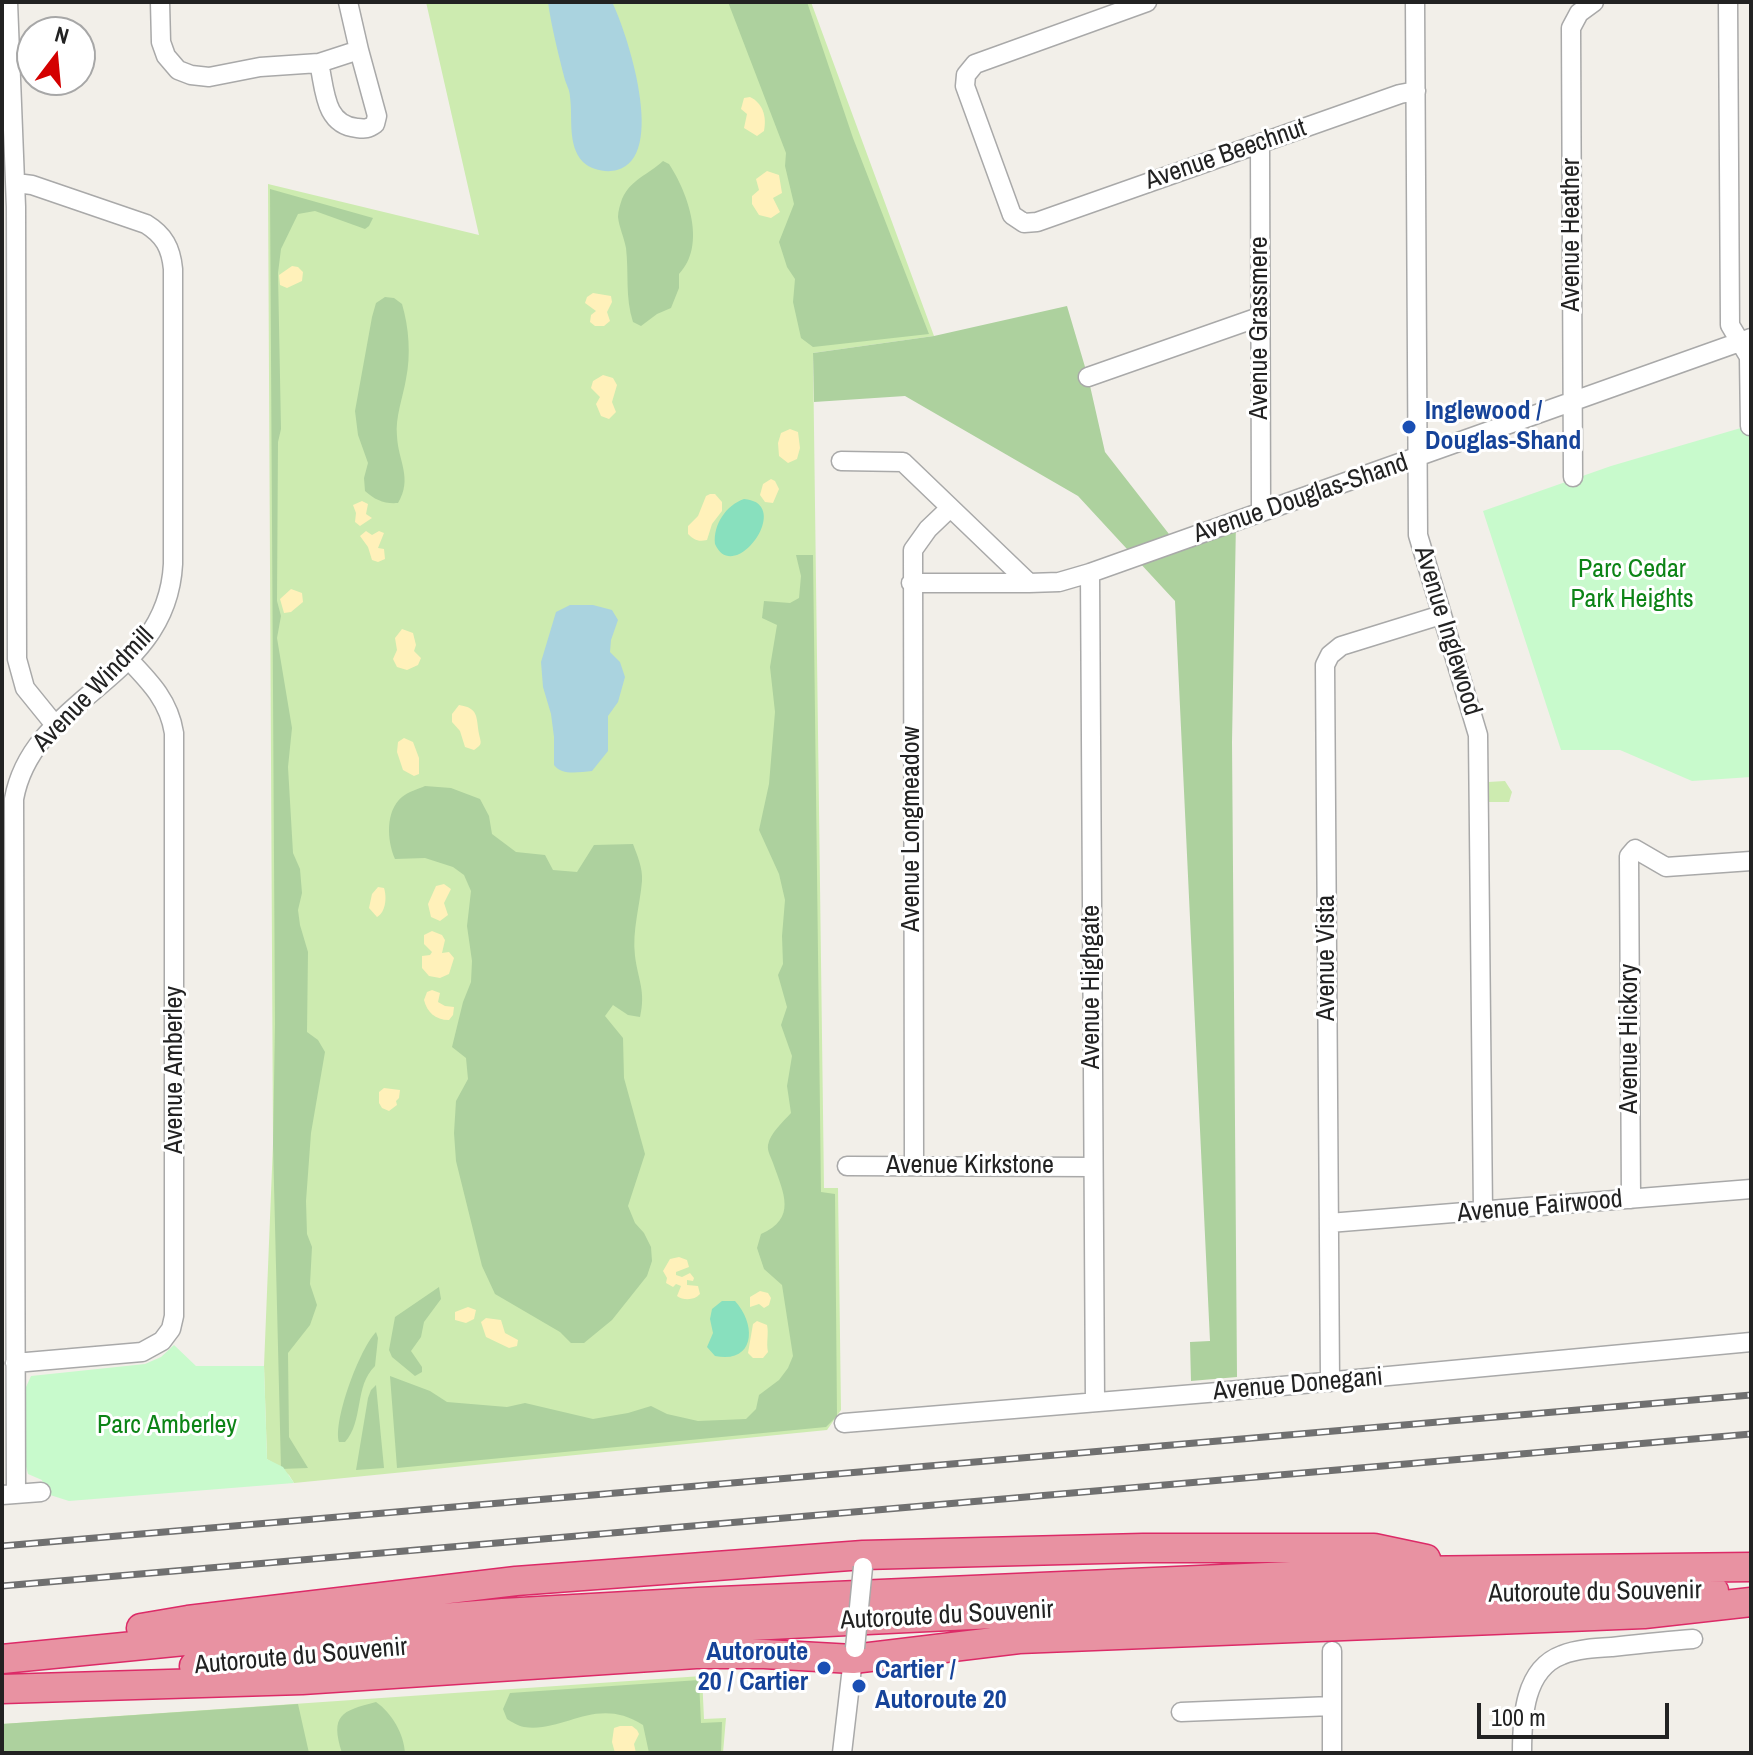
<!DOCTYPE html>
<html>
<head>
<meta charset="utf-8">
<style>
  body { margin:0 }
  #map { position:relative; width:1753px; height:1755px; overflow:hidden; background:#f2efe9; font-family:"Archivo Narrow",sans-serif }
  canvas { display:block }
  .frame { position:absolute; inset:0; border:4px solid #222; pointer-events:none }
  .north { position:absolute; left:16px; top:16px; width:80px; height:80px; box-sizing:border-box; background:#fff; border:2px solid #a7a7a7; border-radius:50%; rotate:16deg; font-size:22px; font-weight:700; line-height:32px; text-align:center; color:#222 }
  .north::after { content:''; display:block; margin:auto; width:28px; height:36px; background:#d40000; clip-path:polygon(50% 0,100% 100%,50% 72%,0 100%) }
  .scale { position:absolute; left:1477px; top:1703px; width:192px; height:36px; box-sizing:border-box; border:4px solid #222; border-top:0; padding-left:10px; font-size:24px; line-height:28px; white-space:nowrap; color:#222; -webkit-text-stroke:6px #fff; paint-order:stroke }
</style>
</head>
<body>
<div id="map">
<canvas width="1753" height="1755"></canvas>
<div class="frame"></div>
<div class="north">N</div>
<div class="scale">100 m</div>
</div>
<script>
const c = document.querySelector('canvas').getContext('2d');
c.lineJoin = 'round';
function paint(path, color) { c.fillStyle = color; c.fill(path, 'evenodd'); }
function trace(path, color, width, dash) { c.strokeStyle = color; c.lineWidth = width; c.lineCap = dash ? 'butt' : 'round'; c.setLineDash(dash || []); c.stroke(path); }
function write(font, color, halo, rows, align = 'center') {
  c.font = font + ' "Archivo Narrow",sans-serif'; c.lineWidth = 6; c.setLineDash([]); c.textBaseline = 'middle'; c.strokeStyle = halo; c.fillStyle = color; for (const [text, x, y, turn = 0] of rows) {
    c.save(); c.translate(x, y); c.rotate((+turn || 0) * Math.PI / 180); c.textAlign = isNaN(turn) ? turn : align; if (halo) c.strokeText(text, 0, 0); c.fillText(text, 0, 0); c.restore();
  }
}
const grass = new Path2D(`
  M426,2h385l123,334 -121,17 11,835h14l3,222 -14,20 -533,53 -5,-8 -22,-16 -3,-93 9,-222 -5,-960 211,51z
  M1505,781l7,11 -3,10h-20l-1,-20z
  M702,1676l2,43 22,-1 -3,35h-721v-29z`);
const forest = new Path2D(`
  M728,2h79l46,136 76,196 -116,13 -12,-9 -8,-36 2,-23 -8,-12 -8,-25 15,-38 -9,-38 1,-13z
  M663,161l6,3c19,29 38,81 10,110v14l-8,20 -14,6 -16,12 -8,-4c-8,-25 -4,-48 -7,-74 -2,-11 -7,-21 -8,-31 0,-6 2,-12 4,-18 9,-20 26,-24 41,-38z
  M270,189l103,29 -4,8 -4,3 -50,-18 -17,3 -17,35 -3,24 3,156 -3,13 -1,159 4,15 -4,22 15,90 -4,39 5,86 7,16 2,24 -4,17 2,15 8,27 -1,80 11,8 7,12 -14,81 -5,68 1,33 5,13 -2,37 7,21 -7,20 -22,28 1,84 19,31 -27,1 -8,-325 2,-120z
  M385,297l9,1 8,6c7,23 9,52 4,75 -3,18 -11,39 -9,57 1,25 16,42 1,67 -14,1 -23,-3 -33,-12l-1,-13 4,-15 -10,-28 -3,-24 17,-94 4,-14z
  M1067,306l21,71 17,75 71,91 60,-22 -4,221 5,635 -46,4 -1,-39 20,-1 -35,-740 -97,-105 -173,-100 -91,6 -1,-49 121,-17z
  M796,555h17l8,637 14,2 2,222 -11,11 -429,41 -7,-92 40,15 17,11 60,5 18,-4 68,16 35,-6 23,-7 16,8 31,7 48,-2 10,-10 3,-14 20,-15 9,-12 5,-12 -11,-71 -18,-16 -7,-21 4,-14c36,-16 23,-40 12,-71 -2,-6 -6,-12 -5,-18 2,-12 15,-23 23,-32l-4,-27 5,-30 -11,-31 6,-18 -9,-32 5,-11 -1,-28 3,-36 -6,-26 -20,-44 10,-46 6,-72 -5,-45 7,-42 -15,-7 2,-17 26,2 9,-5 2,-22z
  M425,786l26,2 29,11 9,17 3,18 24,18 29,3 8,15 24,2 17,-27 39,-1c4,11 10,24 9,37 -2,25 -10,49 -7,75 3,24 11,35 5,61l-12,-2 -15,-10 -8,11 18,22 1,40 21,76 -17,52 7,17 9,10 7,14 1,14 -5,15 -35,44 -28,23h-13l-11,-11 -65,-38 -13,-28 -26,-105 -2,-28 2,-32 12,-22 -2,-21 -14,-11 11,-45 8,-20 1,-21 -5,-35 4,-35 -7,-16 -11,-8 -28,-9 -30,1c-8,-18 -10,-48 7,-62 6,-5 16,-8 23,-11z
  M439,1287l2,12 -17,23 -3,15 -10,14 11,16v5l-7,4 -23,-19 -3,-7 6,-33z
  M376,1332l2,6 -3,28c-21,20 -11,55 -30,76h-6c-6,-22 21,-94 37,-110z
  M376,1385l8,83 -28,2 12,-72 3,-8z
  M699,1680l2,43 21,-1 -1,31h-72l-6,-28c-47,-30 -78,8 -119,2 -6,-1 -12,-5 -17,-8l-4,-10 7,-16z
  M376,1702c16,11 28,32 29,51h-63c-12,-38 -1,-42 34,-51z
  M298,1704l11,49h-307v-29z`);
const sand = new Path2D(`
  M750,97c13,6 17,20 14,34l-7,5 -13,-8 3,-14 -6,-5 3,-11z
  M767,171l12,4 3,18 -9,5 7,14 -9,6 -12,-3 -7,-11v-8l7,-6 -3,-11z
  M292,266l6,1 5,5 -1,9 -15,7 -7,-3 -1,-10z
  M593,293l18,3 1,6 -5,10 3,9 -6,5h-9l-5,-4 1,-7 5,-4 -11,-8 2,-6z
  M603,375l10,3 4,7 -5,17 4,10 -7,7 -8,-3 -5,-12 4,-7 -9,-9 2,-7z
  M790,429l8,3 2,16 -3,11 -9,4 -9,-7 -1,-13 3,-10z
  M771,479l4,2 4,8 -6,14 -8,-1 -5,-7 3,-11z
  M710,494h5l7,8v9l-10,13 -5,16c-9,2 -13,0 -19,-6v-8l10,-10 8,-20z
  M362,501l6,3 -2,10 6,4 -12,8 -5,-4 1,-9 -3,-8z
  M366,531l6,4 7,-4 5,2 -6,15 6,1 1,10 -7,3 -6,-2 -4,-13 -8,-11z
  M291,589l11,4 1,9 -12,10 -7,1 -4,-14z
  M402,629l11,4 3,12 -2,6 7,7 -3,7 -11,5 -10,-3 -4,-8 4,-9 -2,-12z
  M459,705c20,3 17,12 20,29 2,9 4,10 -5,16l-9,-3 -5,-16 -8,-9v-8z
  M404,738l9,4 6,16v16l-5,2 -11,-6 -6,-18 1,-10z
  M444,884l7,5 -7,14 4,12 -8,6 -9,-4 -3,-13 8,-18z
  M378,887l6,1c3,9 2,24 -7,29l-8,-9 3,-14z
  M432,931l10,4 3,5 -3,13 7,-1 5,6 -5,16 -9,4 -11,-2 -7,-8v-12l8,-1 2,-3 -8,-8v-9z
  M432,990l8,3 -2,9 7,4 9,1 -1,8 -4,5c-14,0 -22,-8 -25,-20l3,-8z
  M384,1088l16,2 -1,8 -3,3 1,4 -8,6 -7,-3 -3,-5v-11z
  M679,1257l8,3 2,7 -13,5v3l6,2 8,-4 4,5 -1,3 -6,-1v5l11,1 2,8c-5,6 -16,7 -23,2l4,-10 -5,-2 -3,3 -7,-4 1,-5 -4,-7 7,-12z
  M760,1291l8,2 3,5 -2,7 -5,3 -5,-4 -9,3v-10z
  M468,1307l8,3 -2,9 -8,4 -11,-3v-8z
  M486,1318l15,2 4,13 13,7 -1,6 -8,2 -23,-11 -5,-15z
  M757,1321l10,4c2,9 -1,17 1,27l-5,6h-10l-5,-5 5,-29z
  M620,1726h12l5,4 2,4 -5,10 2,9h-21l-3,-11 2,-14z`);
const park = new Path2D(`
  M1751,425v352l-59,4 -72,-31h-59l-78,-239 128,-45z
  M174,1345l22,21h68l3,93 16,8 11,16 -225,18 -22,-7 -5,-14 -14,-6 -2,-8v-79l5,-11 114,-12 16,-7z`);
const pitch = new Path2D(`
  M744,499c51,4 -10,88 -29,45 -2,-19 11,-39 29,-45z
  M722,1301h13c22,24 20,63 -20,55l-8,-9 6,-14 -3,-14 2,-10z`);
const water = new Path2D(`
  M548,2h64c15,30 56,155 5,168 -10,3 -26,0 -34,-8 -16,-17 -10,-44 -13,-65 0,-6 -3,-11 -5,-17 -6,-23 -14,-55 -17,-78z
  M570,605h23l19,5 6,10 -7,20 -1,12 10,10 5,15 -7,25 -10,14v35l-16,20c-13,1 -30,5 -38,-6v-28l-3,-23 -8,-27 -2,-25 15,-50z`);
const minor = new Path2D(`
  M8,2l8,205 1,452 8,29 30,37
  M160,2l1,40 5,14 12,14 13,5 18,2 51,-10 59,-4 40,-13 -11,-48
  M1147,2l-172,62 -9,11 -1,11 47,129 12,8 13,-1 363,-128 16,-3
  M1415,2l3,533 60,200 5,477
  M1728,2l2,323 19,32 1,69
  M319,63c6,26 5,62 38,65 8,1 11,1 18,-4l2,-8 -18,-66
  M1260,144l1,368
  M16,183l16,2 114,39c18,11 25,24 27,45v295c-6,118 -140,131 -159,235l2,695
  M1088,377l171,-60
  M841,461l62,1 126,121 30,-1 31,-9 661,-235
  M1573,477l-2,-449 8,-15 15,-11
  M1090,573l5,829
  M911,583h118
  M914,1165l-1,-615 15,-21 22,-21
  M847,1166l246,1
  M1631,1199l-2,-343 6,-7 31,18 85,-6
  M1329,1223l422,-34
  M15,1363l127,-11 20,-11 9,-12 3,-13v-583c-5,-32 -24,-51 -46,-74
  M1330,1382l-5,-717 5,-10 11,-9 100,-31
  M844,1423l363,-30 544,-51
  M2,1495l39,-3
  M1332,1651v102
  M1181,1712l151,-6
  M842,1753l12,-103
  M1522,1753c0,-35 2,-84 40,-98 15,-6 33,-7 50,-8 27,-3 54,-6 81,-8`);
const highway = new Path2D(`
  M141,1628l47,-8 328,-39 347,-26 280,-7h231l52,11
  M2,1659l294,-29 207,-17 195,-11 707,-31 346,-4
  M194,1666c252,-24 503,-38 756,-50 254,-12 509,-23 764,-25
  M2,1689l300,-9 394,-26h68l89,5 166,-20 625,-25 107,-12`);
const rail = new Path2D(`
  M2,1546l1749,-151
  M2,1586l1749,-152`);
const minorBridge = new Path2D(`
  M855,1648l8,-81`);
const markers = [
  [1409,427,8,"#1a4fb4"],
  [824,1668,8,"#1a4fb4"],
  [859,1686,8,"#1a4fb4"]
];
const streetNames = [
  ["Avenue Beechnut",1226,155,-19],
  ["Avenue Heather",1572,235,-90],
  ["Avenue Grassmere",1260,328,-90],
  ["Avenue Douglas-Shand",1301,499,-19],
  ["Avenue Inglewood",1447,631,73],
  ["Avenue Windmill",94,690,-46],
  ["Avenue Longmeadow",912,829,-90],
  ["Avenue Vista",1327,958,-90],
  ["Avenue Highgate",1092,987,-90],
  ["Avenue Hickory",1630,1039,-90],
  ["Avenue Amberley",175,1070,-90],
  ["Avenue Kirkstone",970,1166],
  ["Avenue Fairwood",1540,1207,-5],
  ["Avenue Donegani",1298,1385,-5],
  ["Autoroute du Souvenir",1595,1593,-1],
  ["Autoroute du Souvenir",947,1616,-3],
  ["Autoroute du Souvenir",301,1657,-5]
];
const transitNames = [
  ["Inglewood /",1425,412],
  ["Douglas-Shand",1425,442],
  ["Autoroute",808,1653,"right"],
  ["20 / Cartier",808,1683,"right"],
  ["Cartier /",875,1671],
  ["Autoroute 20",875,1701]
];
const parkNames = [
  ["Parc Cedar",1632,570],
  ["Park Heights",1632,600],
  ["Parc Amberley",167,1426]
];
paint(grass, '#cdebb0');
paint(forest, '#add19e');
paint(sand, '#fff1ba');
paint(park, '#c8facc');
paint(pitch, '#88e0be');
paint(water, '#aad3df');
trace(minor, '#a9a9a9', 21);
trace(highway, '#dc2a67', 31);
trace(minor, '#fff', 18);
trace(highway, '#e892a2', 28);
trace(rail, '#707070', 7);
trace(rail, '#fff', 4, [12]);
trace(minorBridge, '#a9a9a9', 21, []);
trace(minorBridge, '#fff', 18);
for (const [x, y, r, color] of markers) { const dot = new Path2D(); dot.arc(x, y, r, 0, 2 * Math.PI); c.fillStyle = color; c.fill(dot); trace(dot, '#fff', 3); }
write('26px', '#222', '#fff', streetNames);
write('bold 26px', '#164399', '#fff', transitNames, 'left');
write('26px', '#0c8416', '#fff', parkNames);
</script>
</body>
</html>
